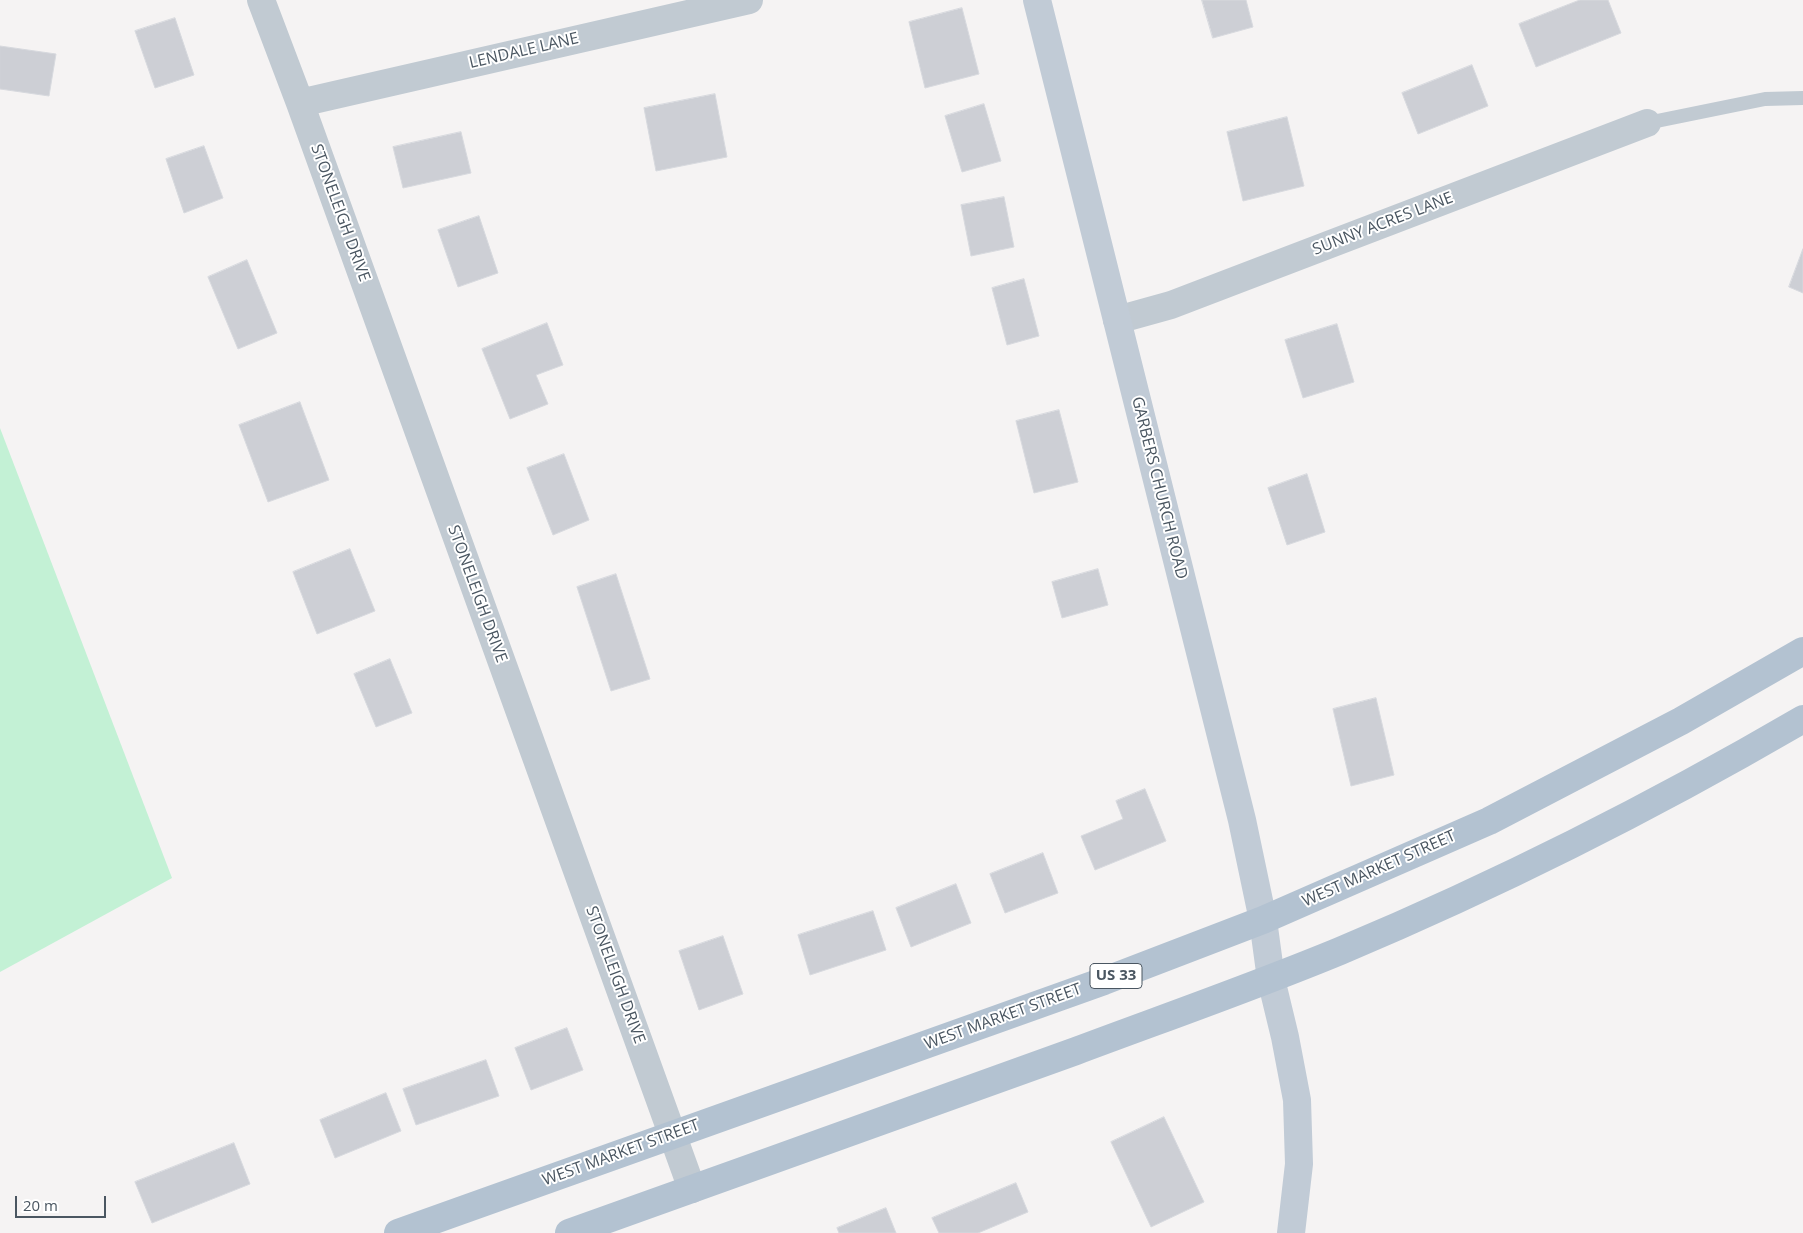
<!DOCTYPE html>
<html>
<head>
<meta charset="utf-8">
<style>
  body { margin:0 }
  #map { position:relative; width:1803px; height:1233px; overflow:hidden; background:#f5f3f3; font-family:"Open Sans",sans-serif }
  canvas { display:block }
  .scale { position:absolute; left:15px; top:1196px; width:91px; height:22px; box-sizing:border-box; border:2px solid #4a5661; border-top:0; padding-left:6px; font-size:15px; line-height:18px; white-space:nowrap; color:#4a5661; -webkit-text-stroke:4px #fff; paint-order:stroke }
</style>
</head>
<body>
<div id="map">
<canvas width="1803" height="1233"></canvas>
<div class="scale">20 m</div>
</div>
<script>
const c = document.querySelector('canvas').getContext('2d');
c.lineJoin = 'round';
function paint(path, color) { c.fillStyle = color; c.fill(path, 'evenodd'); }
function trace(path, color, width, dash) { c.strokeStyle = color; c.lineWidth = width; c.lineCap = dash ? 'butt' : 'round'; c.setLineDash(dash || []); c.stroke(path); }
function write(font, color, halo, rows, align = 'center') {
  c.font = font + ' "Open Sans",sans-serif'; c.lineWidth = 4; c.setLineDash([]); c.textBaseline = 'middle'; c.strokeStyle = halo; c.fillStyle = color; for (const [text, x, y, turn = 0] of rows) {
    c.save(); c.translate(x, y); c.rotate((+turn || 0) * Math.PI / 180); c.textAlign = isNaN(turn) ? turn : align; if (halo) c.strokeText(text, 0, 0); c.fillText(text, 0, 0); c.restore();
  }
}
const green = new Path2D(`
  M0,428l172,450 -172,94z`);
const building = new Path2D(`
  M1202,0h44l7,27 -40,11z
  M1580,0h28l13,33 -85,34 -17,-43z
  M962,8l17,66 -54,14 -16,-66z
  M175,18l19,57 -39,13 -20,-57z
  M0,46l56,8 -7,42 -49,-7z
  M1472,65l16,41 -70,28 -16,-41z
  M715,94l12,63 -71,14 -12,-63z
  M984,104l17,57 -39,11 -17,-56z
  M1287,117l17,69 -61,15 -16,-69z
  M461,132l10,41 -68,15 -10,-41z
  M204,146l19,52 -39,15 -18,-54z
  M1004,197l10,50 -43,9 -10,-51z
  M479,216l19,57 -40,14 -20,-57z
  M1803,249v44l-14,-6z
  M247,260l30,73 -39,16 -30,-72z
  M1024,279l15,57 -32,9 -15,-57z
  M547,323l16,42 -27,10 12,29 -38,15 -28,-70z
  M1337,324l17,58 -51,16 -18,-58z
  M300,402l29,78 -61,22 -29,-77z
  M1059,410l19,72 -44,11 -18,-72z
  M564,454l25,66 -36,15 -26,-67z
  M1307,474l18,58 -38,13 -19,-57z
  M350,549l25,62 -58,23 -24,-62z
  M1098,569l10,36 -46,13 -10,-36z
  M616,574l34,105 -39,12 -34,-104z
  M390,659l22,54 -36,14 -22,-53z
  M1376,698l18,77 -43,11 -18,-77z
  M1145,789l21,52 -71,29 -14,-34 42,-17 -7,-18z
  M1043,853l15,40 -53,20 -15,-39z
  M956,884l15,39 -60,24 -15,-39z
  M873,911l13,39 -76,25 -12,-40z
  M723,936l20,58 -44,16 -20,-59z
  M567,1028l16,42 -52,20 -16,-42z
  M486,1060l13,36 -83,29 -13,-36z
  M386,1093l15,38 -66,27 -15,-38z
  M1164,1117l40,85 -53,25 -40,-85z
  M234,1143l16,41 -98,39 -17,-41z
  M1016,1183l12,29 -50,21h-39l-7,-15z
  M886,1208l10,25h-57l-2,-5z`);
const lane = new Path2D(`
  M1647,123l118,-24 38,-1`);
const street = new Path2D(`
  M261,0l39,103 392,1086
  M300,103l449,-103
  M1117,320l54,-15 476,-182`);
const secondary = new Path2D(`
  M1037,0l205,820 21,100 8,59 14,58 12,63 2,64 -8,69`);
const primary = new Path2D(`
  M398,1233l706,-252 159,-61 226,-99 192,-100 122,-70
  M569,1233c169,-61 338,-120 507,-182 88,-33 177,-64 264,-100 159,-67 314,-145 463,-232`);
const shields = [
  [1116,976,52]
];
const shieldNames = [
  ["US 33",1116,976]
];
const streetNames = [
  ["LENDALE LANE",524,51,-13],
  ["STONELEIGH DRIVE",340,213,70],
  ["SUNNY ACRES LANE",1383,224,-21],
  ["GARBERS CHURCH ROAD",1159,488,76],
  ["STONELEIGH DRIVE",477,594,70],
  ["WEST MARKET STREET",1379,869,-24],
  ["STONELEIGH DRIVE",615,975,70],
  ["WEST MARKET STREET",1003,1017,-20],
  ["WEST MARKET STREET",621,1153,-20]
];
paint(green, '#c3f1d5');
paint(building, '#cdcfd5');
trace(building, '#d7d9de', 1);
trace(lane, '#c1cad2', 14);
trace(street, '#c1cad2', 28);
trace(secondary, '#c1cbd6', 28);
trace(primary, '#b3c2d1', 28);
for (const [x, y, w] of shields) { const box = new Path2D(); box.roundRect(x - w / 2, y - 12.5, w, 25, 4); c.fillStyle = '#fff'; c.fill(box); trace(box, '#4a5661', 1); }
write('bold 15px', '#4a5661', null, shieldNames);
write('16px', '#4a5661', '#fff', streetNames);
</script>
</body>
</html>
